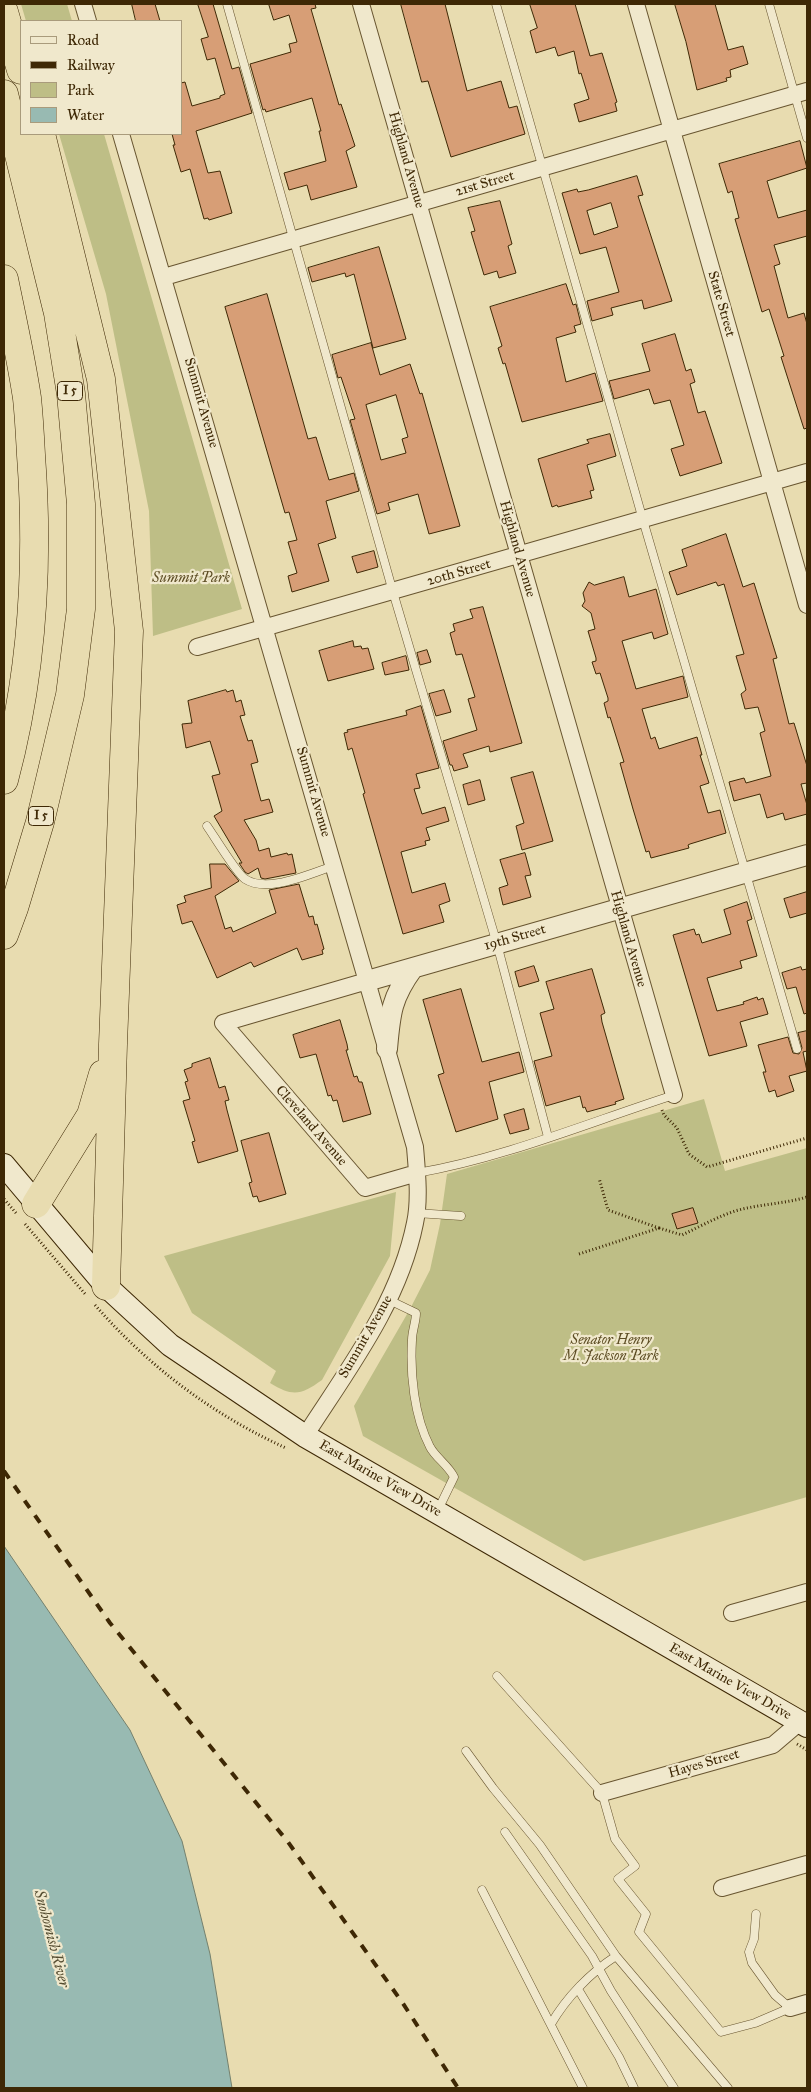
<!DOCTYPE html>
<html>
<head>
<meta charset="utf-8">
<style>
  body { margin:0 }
  #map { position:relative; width:811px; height:2092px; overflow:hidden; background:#e8dcb0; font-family:"IM FELL Great Primer",serif }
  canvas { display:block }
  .frame { position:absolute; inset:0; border:5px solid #3e2805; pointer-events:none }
  .legend { position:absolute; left:20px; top:20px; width:162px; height:115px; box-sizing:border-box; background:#f0e8cc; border:1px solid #a99b7c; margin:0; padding:6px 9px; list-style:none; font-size:15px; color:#3e2805 }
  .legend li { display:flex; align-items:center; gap:10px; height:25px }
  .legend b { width:25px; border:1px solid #a99b7c }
</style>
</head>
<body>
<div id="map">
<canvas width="811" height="2092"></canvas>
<div class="frame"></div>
<ul class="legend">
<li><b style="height:6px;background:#f0e8cc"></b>Road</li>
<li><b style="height:6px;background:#3e2805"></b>Railway</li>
<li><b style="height:14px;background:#bebe86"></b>Park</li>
<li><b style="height:14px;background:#98bab2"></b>Water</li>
</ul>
</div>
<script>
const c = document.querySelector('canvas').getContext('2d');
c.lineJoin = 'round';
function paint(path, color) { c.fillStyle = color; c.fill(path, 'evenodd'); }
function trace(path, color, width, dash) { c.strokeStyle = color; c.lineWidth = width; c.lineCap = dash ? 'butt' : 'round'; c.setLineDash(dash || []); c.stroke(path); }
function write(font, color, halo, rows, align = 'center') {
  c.font = font + ' "IM FELL Great Primer",serif'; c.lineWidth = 4.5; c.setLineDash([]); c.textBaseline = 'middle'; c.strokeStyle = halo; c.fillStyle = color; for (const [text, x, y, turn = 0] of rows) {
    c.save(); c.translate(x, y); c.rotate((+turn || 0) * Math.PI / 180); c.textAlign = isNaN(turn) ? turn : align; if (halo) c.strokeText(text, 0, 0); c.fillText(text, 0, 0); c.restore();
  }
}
const green = new Path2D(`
  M21,4h46l5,17h-46z
  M59,134h45l138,475 -89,27 -4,-125 -43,-217z
  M704,1099l21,72 82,-23v349l-223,64 -221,-125 -9,-30 56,-97 20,-39 10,-46 7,-50z
  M396,1192l-6,64 -68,124c-21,15 -29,17 -52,3l6,-12 -84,-58 -28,-57z`);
const water = new Path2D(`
  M4,1546l126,184 52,111 28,113 22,134h-228z`);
const building = new Path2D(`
  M132,4h23l5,17h-24z
  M198,4h15l19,65 7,-2 13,46 -56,18 12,42 12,-2 12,42 -23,7 -1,-2 -4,1 -14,-50 -9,3 -8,-27h2l-3,-11h9v-51l4,-1 7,24 28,-8v-2l5,-2 -10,-36 -8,2 -6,-21 7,-2z
  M269,4h46l1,4 -5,1 28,96 2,-1 14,42 -9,5 11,36 -46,13 -4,-15 -18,5 -5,-17 42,-12 -7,-30h2l-9,-33 -46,14 -1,-3 -2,1 -13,-46 41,-12 -2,-8 8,-2 -8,-27 -15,5z
  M401,4h44l22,87 34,-10 8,27 8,-2 8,28 -74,23 -23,-76 -6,1z
  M530,4h45l15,52 12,-3 15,49 -2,1 2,8 -38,11 -5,-18 15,-5 -8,-26 -2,1 -5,-23 -16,5 -3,-9 -19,6 -6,-22 7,-3z
  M675,4h40l13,46 15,-4 5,18 -18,6 1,7 -5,1 1,3 -30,9 -11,-48z
  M800,141l7,27 -40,13 11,37 29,-8v26l-33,9 6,19 -6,2 14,52 16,-5 3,11v104l-3,1 -23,-72 3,-1 -15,-47 -7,3 -27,-93 4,-1 -7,-27 -4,2 -9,-29z
  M637,176l6,19 -5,1 34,105 -28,8 -2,-9 -31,8 2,7 -21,6 -5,-20 32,-9 -13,-45 -26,7 -18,-61 15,-4 1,3 10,-2zM611,203l7,24 -24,8 -7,-24z
  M500,201l12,43 -4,2 8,27 -17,5 -2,-7 -13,4 -13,-43 4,-1 -7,-23z
  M379,247l27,92 -33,9 -19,-74 -8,3 -1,-4 -33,9 -4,-14z
  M566,284l7,21 3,-1 5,20 -7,2 2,6 -20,6 10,44 29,-9 8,28 -81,21 -17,-59 -2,1 -5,-16 4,-2 -12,-39z
  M267,294l41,145 8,-2 13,43 25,-7 5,18 -33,10 10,37 -18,6 11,37 -37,11 -4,-16 9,-3 -9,-31 9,-2 -8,-28 -4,1 -60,-206z
  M675,334l11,37 5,-2 4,13 -5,2 8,29 7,-2 17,52 -42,13 -9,-27 13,-4 -14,-45 -16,4 -5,-15 -35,10 -5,-18 41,-10 -8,-27z
  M371,343l9,32 30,-11 10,30 2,-1 38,133 -31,8 -11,-40 -30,9 2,7 -13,4 -27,-94 5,-1 -14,-42 -3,1 -6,-23zM396,395l12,42 -6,2 4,14 -25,7 -15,-55z
  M610,434l6,22 -29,9 7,25 -4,1 2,7 -34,9 -1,-2 -5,2 -14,-48 51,-16 -2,-3z
  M726,534l17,53 11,-4 23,75 -4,1 16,65 5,-1 13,43v17l-6,1 6,21v9l-22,6 -2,-7 -16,5 -7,-24 -26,7 -5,-19 15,-4 2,5 25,-7 -11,-43 5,-2 -7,-24 -13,2 -4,-15 5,-4 -10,-34 8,-2 -20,-70 -6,2 -2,-4 -39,13 -8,-23 18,-6 -5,-16z
  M374,551l4,16 -21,6 -5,-16z
  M624,577l5,20 27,-8 12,45 -14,5 -2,-7 -30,9 14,48 47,-13 5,21 -46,12 9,30 4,-2 4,12 38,-12 5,18h-2l9,28 -9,3 8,27 12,-3 6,23 -36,11 -2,1 1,3 -38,10 -2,-7 -3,1 -13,-43 -13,-46 4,-1 -14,-45 -2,1 -4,-15 4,-2v-3l-8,-25 -4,1 -4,-12 4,-1v-3l-8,-27 7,-2 -4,-16 -9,-7 3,-5 -2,-8 6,-11 5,3z
  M483,607l39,136 -32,9 -1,-6 -26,8 5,13 -14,4 -2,-6h-2l-7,-24 34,-11 -9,-31 7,-2 -13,-43 -6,1 -6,-22 5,-2 -2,-7 20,-6 -3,-8z
  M353,641l1,6 7,-1 1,3 6,-1 6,21 -46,12 -9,-30z
  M427,650l4,12 -11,3 -3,-12z
  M406,656l3,14 -24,5 -3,-12z
  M226,690l1,2 6,-2 3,12 5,-2 4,15 -5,1 8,25 4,-1 6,22 -7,2 10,37 8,-2 4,13 -29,8 12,20 3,11 10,-3 2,9 16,-4 1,2 4,-1 4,19 -31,6 -4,-1 -3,-10 -10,6 -3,-2 -6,-9h3l-28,-47 8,-5 -10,-35 8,-2 -10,-33 -24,7 -4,-24 10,-1 -4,-22z
  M444,690l7,22 -15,4 -7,-22z
  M421,706l18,62 -23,6 4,14 -6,1 8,25 23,-7 4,14 -23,7 4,12 -5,1 1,4 -25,7 11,41 33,-10 5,18 -11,4 5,17 -41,12 -40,-140 2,-1 -13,-45 -4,2 -4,-17 4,-1 -1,-2 60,-15 -1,-4z
  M533,772l20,69 -31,9 -6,-24 8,-3 -13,-45z
  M480,780l5,20 -17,5 -5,-20z
  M525,853l6,22 -6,1 6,21 -28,8 -4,-17 9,-3 -8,-25z
  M210,864h15l14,17 -24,15 10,33 6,-2 2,5 43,-19 -7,-23 30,-6 10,33 4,-1 2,9 2,-1 7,25 -2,1 1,4 -21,6 -5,-12 -43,19 -3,-5 -34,16 -25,-57 -10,3 -5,-19 9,-3 -2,-6 27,-8z
  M807,892v21l-17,5 -6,-19z
  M747,902l5,17 -5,2 10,35 -17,5 2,7 -35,10 10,33 27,-7 -1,-2 14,-5 1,3 5,-2 5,16 -28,8 7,24 -38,10 -36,-121 21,-6 2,6 3,-1 3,9 29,-9 -7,-24z
  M534,966l5,15 -20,6 -4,-15z
  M801,967l1,3 5,-1v44l-3,1 -8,-27 -9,2 -5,-16z
  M592,969l13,44 -4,2 1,7 22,77 -9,3 1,2 -29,8 -2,-5 -2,1 -3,-12 -34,10 -12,-45 18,-5 -12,-43 14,-4 -8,-27z
  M461,989l21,73 37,-10 5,20 -35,10 9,37 -42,13 -18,-57 6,-2 -21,-73z
  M340,1020l7,24 1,6h-2l8,27 3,-1 2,6h3l9,32 -28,8 -6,-22 -4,1 -2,-6 -3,1 -12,-42 -16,4 -7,-23z
  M807,1031v20l-4,1 4,19 -18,5 5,15 -17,6 -2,-7 -6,2 -6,-20h3l-8,-27 30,-8 5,16 6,1 3,-6 -4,-15z
  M210,1058l9,30 6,-2 4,14 -4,1 2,9 11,41 -40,12 -6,-21 3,-1 -12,-40 7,-2 -5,-17 3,-1 -4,-11 8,-3v-3z
  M524,1109l5,20 -19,5 -6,-19z
  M269,1133l17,61 -27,8 -2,-6 -4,1 -4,-14 3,-1 -11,-41z
  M693,1208l5,15 -21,6 -5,-15z`);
const path = new Path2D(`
  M662,1110l2,5 13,13 12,26 18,13 100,-29
  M4,1199l12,14
  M25,1224l61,71
  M659,1228l23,7c17,-8 35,-18 53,-24 24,-7 49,-7 72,-14
  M579,1254l80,-26 -51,-18 -9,-32
  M95,1305c53,61 118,110 191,143
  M797,1744l10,6`);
const service = new Path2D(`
  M227,4l166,588 104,352 51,193
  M496,4l147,516 154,529
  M769,4l38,134
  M207,826c7,10 30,48 38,53 23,15 65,-6 89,-13
  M417,1173c87,-15 173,-51 257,-78
  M416,1213l45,3
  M389,1300l27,13c0,9 -4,18 -4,27 -2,34 2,76 18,107 6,11 18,18 24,30l-16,33
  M497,1676l105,117 13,46 20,27 -17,13 28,35 -7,18 82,100 34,-9 35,-15 -15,-13 -23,-32 -3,-11 5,-13 2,-25
  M466,1751l27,37 47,57 76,111 112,132
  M505,1832l87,124 19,35 63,97
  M482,1890l101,198
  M578,1989l41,68 15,31
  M551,2024c15,-26 39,-51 65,-68`);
const minor = new Path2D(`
  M83,4l5,17
  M361,4l313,1091
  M636,4l171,601
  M121,134l294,1013c2,24 5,53 0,76 -16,80 -67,146 -110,213
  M164,277l643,-186
  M197,647l610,-175
  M367,981l-144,42 142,165 52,-15
  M732,1613l75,-21
  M602,1793l171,-48 27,-23
  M722,1888l85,-24
  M790,2008l17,-5`);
const tertiary = new Path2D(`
  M367,981l440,-126
  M387,1049c3,-35 4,-51 26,-81`);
const secondary = new Path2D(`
  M4,1165l102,121 64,59 135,91 502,290`);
const motorway = new Path2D(`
  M4,12l17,58
  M4,94l54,219 13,81 10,110v105l-11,86 -30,127 -26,86 -10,27
  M41,134l60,245 28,252 -16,413 -7,242
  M4,279c8,39 17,79 23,119 2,19 3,38 4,57 8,108 1,220 -27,325
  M36,1204l55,-89 12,-41`);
const rail = new Path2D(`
  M4,1471l106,152 178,219 114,160 56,86`);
const shields = [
  [70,391,25],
  [41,816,25]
];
const shieldNames = [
  ["I 5",70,391],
  ["I 5",41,816]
];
const streetNames = [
  ["Highland Avenue",406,160,74],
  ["21st Street",485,184,-16],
  ["State Street",721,304,74],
  ["Summit Avenue",201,403,74],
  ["Highland Avenue",517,549,74],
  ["20th Street",459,573,-16],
  ["Summit Avenue",313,792,74],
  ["19th Street",515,938,-16],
  ["Highland Avenue",628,939,74],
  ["Cleveland Avenue",311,1126,49],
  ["Summit Avenue",366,1337,-60],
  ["East Marine View Drive",380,1479,30],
  ["East Marine View Drive",730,1682,30],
  ["Hayes Street",704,1764,-16]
];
const parkNames = [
  ["Summit Park",191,579],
  ["Senator Henry",611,1341],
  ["M. Jackson Park",611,1357]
];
const waterNames = [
  ["Snohomish River",51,1939,75]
];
paint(green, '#bebe86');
paint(water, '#98bab2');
trace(water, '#74806d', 1);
paint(building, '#d79e76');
trace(building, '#3e2805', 1);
trace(service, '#685530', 9);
trace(minor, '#685530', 18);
trace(tertiary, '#685530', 22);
trace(secondary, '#3e2805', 24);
trace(motorway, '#3e2805', 29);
trace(path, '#3e2805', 3, [1, 2.5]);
trace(service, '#f0e8cc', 8);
trace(minor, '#f0e8cc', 16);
trace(tertiary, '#f0e8cc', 20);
trace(secondary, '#f0e8cc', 22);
trace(motorway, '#e8dcb0', 28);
trace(rail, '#3e2805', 4, [9, 9]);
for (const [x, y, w] of shields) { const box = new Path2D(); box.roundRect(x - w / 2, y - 9.5, w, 19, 4); c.fillStyle = '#f0e8cc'; c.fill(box); trace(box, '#3e2805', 1); }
write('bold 12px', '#3e2805', null, shieldNames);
write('14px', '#3e2805', '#f0e8cc', streetNames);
write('italic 14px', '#5e4e25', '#f0e8cc', parkNames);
write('italic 15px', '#544c30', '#f0e8cc', waterNames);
</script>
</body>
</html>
